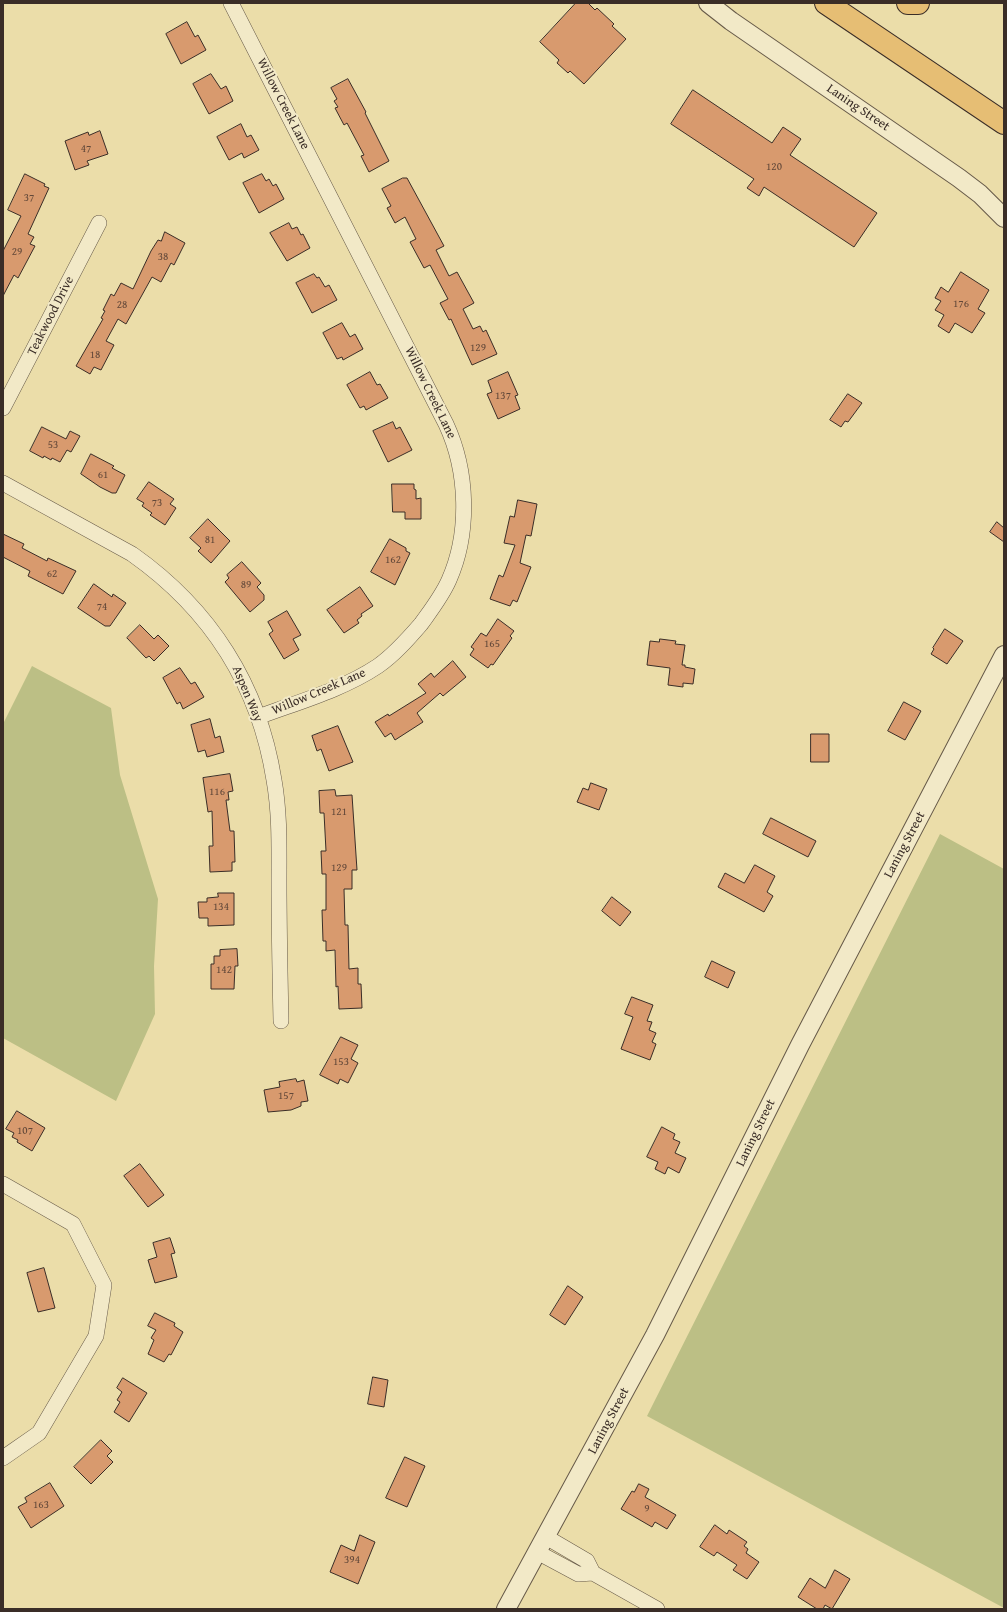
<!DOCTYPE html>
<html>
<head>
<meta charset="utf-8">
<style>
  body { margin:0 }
  #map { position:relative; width:1007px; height:1612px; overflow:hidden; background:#ebdda9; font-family:"Gentium Book Plus",serif }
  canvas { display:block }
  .frame { position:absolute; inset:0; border:4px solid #3a2d27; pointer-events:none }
</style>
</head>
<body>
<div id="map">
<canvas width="1007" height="1612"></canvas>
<div class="frame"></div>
</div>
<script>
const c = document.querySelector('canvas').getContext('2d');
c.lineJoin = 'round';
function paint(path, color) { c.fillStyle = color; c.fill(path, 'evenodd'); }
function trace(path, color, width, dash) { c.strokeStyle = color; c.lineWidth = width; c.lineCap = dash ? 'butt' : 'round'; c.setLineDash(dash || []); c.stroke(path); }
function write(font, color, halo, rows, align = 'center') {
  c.font = font + ' "Gentium Book Plus",serif'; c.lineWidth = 4; c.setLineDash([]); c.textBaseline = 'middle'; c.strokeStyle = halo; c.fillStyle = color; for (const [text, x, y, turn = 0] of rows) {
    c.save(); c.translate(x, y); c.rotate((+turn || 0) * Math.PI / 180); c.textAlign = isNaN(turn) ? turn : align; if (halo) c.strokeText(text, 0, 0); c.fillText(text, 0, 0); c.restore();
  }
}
const green = new Path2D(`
  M32,666l79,42 9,67 38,124 -4,67 1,48 -39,87 -113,-63v-314z
  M940,834l64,35v739l-357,-192z`);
const building = new Path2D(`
  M576,3h12l7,7 2,-2 17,16 -2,2 14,13 -42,45 -14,-13 -2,2 -11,-10 2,-3 -19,-18z
  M187,22l8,15 3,-2 8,15 -25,14 -15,-30z
  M211,74l10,15 5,-3 7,15 -24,13 -16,-30z
  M348,79l18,33 -1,1 24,48 -20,11 -8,-16 3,-1 -17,-32 -3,2 -9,-17 3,-1 -4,-6 3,-2 -6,-11z
  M693,90l79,53 11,-16 18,12 -11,16 87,58 -23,34 -90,-60 -5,9 -12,-8 7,-9 -83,-55z
  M241,124l6,13 4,-2 8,15 -15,8 -2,-5 -13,7 -12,-23z
  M100,131l8,23 -21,7 2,4 -14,5 -10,-29 23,-9 1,3z
  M25,174l20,10 -1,2 5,2 -21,46 6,3 -4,7 5,2 -17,32 -4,-3 -11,21v-45l18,-35 -13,-6z
  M262,174l4,7 3,-2 4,7 3,-2 8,15 -25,14 -16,-30z
  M403,178h4l37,68 -8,4 13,26 8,-4 17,31 -11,6 10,20 7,-3 3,6 3,-2 11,24 -25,11 -21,-46 -2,1 -9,-17 8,-4 -18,-34 -6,3 -14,-26 6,-3 -11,-22 -10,6 -8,-15 4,-2 -9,-17z
  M289,223l3,6 5,-2 4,8 2,-1 7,14 -23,13 -17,-28z
  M165,232l20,11 -11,22 -3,-2 -10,19 -9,-5 -26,47 -8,-5 -12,22 8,4 -13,25 -7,-3 -4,7 -14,-8 27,-47 -2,-1 4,-7 -2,-1 8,-16 3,2 7,-13 12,6 18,-38 7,-11 3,1z
  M961,272l28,18 -11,19 7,4 -13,20 -17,-10 -6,10 -11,-7 6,-11 -9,-5 6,-9 -6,-3 6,-11 7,5z
  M314,274l3,4 2,-1 6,10 4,-2 8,15 -25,13 -16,-30z
  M342,323l8,14 5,-3 8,15 -20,11 -1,-3 -5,2 -14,-26z
  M370,372l7,13 3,-1 8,14 -22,12 -2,-4 -4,2 -13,-23z
  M508,372l10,23 -3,1 5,13 -22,10 -11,-25 5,-2 -4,-11z
  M848,394l14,9 -14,19 -3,-1 -4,6 -11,-7z
  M393,422l3,7 4,-2 12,23 -24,12 -15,-31z
  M42,427l24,12 4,-8 10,5 -9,16 -4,-2 -7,12 -8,-4 -1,2 -7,-4 -1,2 -13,-7z
  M91,454l23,12 -2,2 13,7 -9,18h-4l-12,-6 -19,-13z
  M149,482l25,17 -4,5 6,4 -11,17 -15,-10 2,-2 -10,-7 2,-3 -7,-4z
  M392,484h22v5l2,1v9l5,-1v21h-16v-7h-12z
  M518,500l19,4 -6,32 -5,-1 -6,28 11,4 -14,35 -4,-2 -3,6 -20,-7 9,-24 4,2 12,-32 -11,-2 6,-27 4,1z
  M208,519l22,22 -19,22 -13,-12 3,-3 -11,-10z
  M997,522l7,6v14l-14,-10z
  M3,534l21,10 -2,4 25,13 1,-3 28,13 -13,23 -35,-18 2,-5 -27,-14z
  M390,539l16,9v3l4,2 -15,32 -24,-13z
  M242,562l19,21 -4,4 7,8v5l-14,12 -25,-30 4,-4 -2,-3z
  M94,584l18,13 1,-3 13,9 -16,23h-5l-27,-18z
  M360,587l13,19 -12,8 1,2 -5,4 2,3 -15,10 -17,-23z
  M287,611l14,24 -8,4 6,11 -15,9 -15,-25 4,-3 -5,-9z
  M498,619l16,12 -4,5 2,2 -19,27 -2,-1 -3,4 -18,-13 4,-6 -3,-2 10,-14 5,3z
  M140,625l14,14 4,-4 11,11 -15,15 -5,-5 -3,2 -19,-20z
  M945,629l18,12 -16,23 -16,-10 3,-5 -1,-1z
  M660,639l16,2 -1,3 10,1 -3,20h3v2l10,2 -2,15 -10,-1v4l-15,-2 2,-17 -23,-3 3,-24 9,1z
  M453,661l13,16 -23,19 -3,-3 -23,20 6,9 -28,18 -4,-7 -6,4 -10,-15 13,-8 1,2 37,-23 -8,-9 13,-11 3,4z
  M180,668l11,16 4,-2 9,15 -21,12 -3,-7 -3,2 -14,-26z
  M904,702l17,9 -16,29 -17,-9z
  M210,719l5,19 5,-2 4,16 -17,5 -2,-7 -7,2 -7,-27z
  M338,726l15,36 -24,9 -8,-22 -4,2 -5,-15z
  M811,734h18v28h-18z
  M230,774l3,17 -5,1 1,8h-3l4,31h4l1,31h-3v9l-22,1 -1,-26h4l-1,-35 -4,1 -5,-34z
  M591,783l16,6 -8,21 -22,-8 6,-14 5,2z
  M335,790l1,6 16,-1 5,75h-5v19h-8l1,36h3l1,44 9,-1v16h3l1,24 -23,1 -1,-23 -2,1 -1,-37 -9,1v-10h-3l-1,-31h4v-36h-4l-1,-23h5l-2,-38h-4l-1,-22z
  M771,818l45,23 -8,16 -45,-23z
  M755,865l20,11 -8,16 6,4 -9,16 -46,-25 7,-14 19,10z
  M218,893h16v32l-26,1v-8h-9l-1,-16h9v-4l11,-1z
  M612,897l19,15 -11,14 -18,-15z
  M237,949l1,17h-3l-1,23h-23v-25h3v-8h6v-6z
  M712,961l23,11 -7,16 -23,-11z
  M632,997l21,8 -6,16 5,1 -3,8 7,3 -4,9 4,2 -6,16 -29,-11 12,-32 -8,-3z
  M341,1037l17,8 -7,14 7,4 -10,20 -8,-4 -2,5 -18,-9z
  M296,1079l1,3 7,-2 4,21 -7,1v4l-10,4 -23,2 -4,-22 16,-3 -1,-5z
  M17,1111l28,17 -13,23 -15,-9 1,-2 -6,-3 2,-4 -8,-4z
  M662,1127l13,7 -2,5 7,3 -5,11 11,5 -7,15 -11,-6 -3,7 -10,-5 3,-7 -11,-5z
  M140,1164l24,31 -16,12 -24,-31z
  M170,1238l5,15 -4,1 6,23 -22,6 -7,-23 9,-3 -4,-14z
  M44,1268l11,40 -17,4 -11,-39z
  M568,1286l15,11 -18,28 -15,-10z
  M155,1313l20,10 -1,3 9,6 -12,23 -2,-1 -5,8 -16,-8 6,-14 -3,-2 5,-8 -8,-4z
  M373,1377l15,3 -4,27 -16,-3z
  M123,1378l24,15 -18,29 -15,-10 6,-10 -3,-2 5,-8 -5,-4z
  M101,1440l11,11 -5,5 6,6 -22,22 -17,-17z
  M405,1457l20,9 -18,41 -21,-9z
  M50,1483l14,23 -33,22 -13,-21 9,-5 -2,-4z
  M639,1484l10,5 -4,8 31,18 -9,14 -12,-7 -3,5 -31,-18 11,-18 2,1z
  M715,1525l12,9 2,-4 18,12 -3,4 4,3 -2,4 13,9 -12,17 -14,-9 4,-5 -20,-13 -3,4 -14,-9z
  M360,1535l15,7 -17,42 -28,-12 11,-27 13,6z
  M835,1570l15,9 -18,30 -7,-4 -2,4h-6l-19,-12 12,-19 15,10z`);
const minor = new Path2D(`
  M231,3l215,421c22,47 24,109 3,156 -7,16 -18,30 -28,44 -13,15 -27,31 -43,42 -36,24 -80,36 -120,51
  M3,408l96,-185
  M3,483l129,71c78,55 127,131 142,226 6,34 5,68 5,102 0,47 1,93 2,139
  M3,1184l70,40 31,61 -8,51 -57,97 -36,25
  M546,1537l41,24 6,12 64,36
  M537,1552l41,22 15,-1`);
const tertiary = new Path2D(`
  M708,3l23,18 228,157 21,16 24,24
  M506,1609l149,-274 145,-290 204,-390`);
const motorway = new Path2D(`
  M826,3l178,120
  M908,3h10`);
const numberNames = [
  ["47",86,149],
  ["120",774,167],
  ["37",29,198],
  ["29",17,252],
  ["38",163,257],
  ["176",961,304],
  ["28",122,305],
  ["129",478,348],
  ["18",95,355],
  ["137",503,396],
  ["53",53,445],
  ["61",103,475],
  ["73",157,503],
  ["81",210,540],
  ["162",393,560],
  ["62",52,574],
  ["89",246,585],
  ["74",102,607],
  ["165",492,644],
  ["116",217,792],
  ["121",339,812],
  ["129",339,868],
  ["134",221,907],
  ["142",224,970],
  ["153",341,1062],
  ["157",286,1096],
  ["107",25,1131],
  ["163",41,1505],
  ["9",647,1509],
  ["394",352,1560]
];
const streetNames = [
  ["Willow Creek Lane",283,104,63],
  ["Laning Street",858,108,34],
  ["Teakwood Drive",51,316,-63],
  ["Willow Creek Lane",430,393,64],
  ["Willow Creek Lane",319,692,-23],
  ["Aspen Way",247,694,67],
  ["Laning Street",905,845,-62],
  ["Laning Street",756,1133,-64],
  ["Laning Street",609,1421,-62]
];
paint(green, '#bcbf85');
paint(building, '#d89a6e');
trace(building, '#3a2d27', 1);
trace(minor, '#665948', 16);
trace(tertiary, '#665948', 20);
trace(motorway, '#3a2d27', 24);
trace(minor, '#f2e9c7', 15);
trace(tertiary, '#f2e9c7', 18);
trace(motorway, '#e6be74', 22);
write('11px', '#624839', null, numberNames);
write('13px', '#3a2d27', '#f2e9c7', streetNames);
</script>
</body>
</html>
